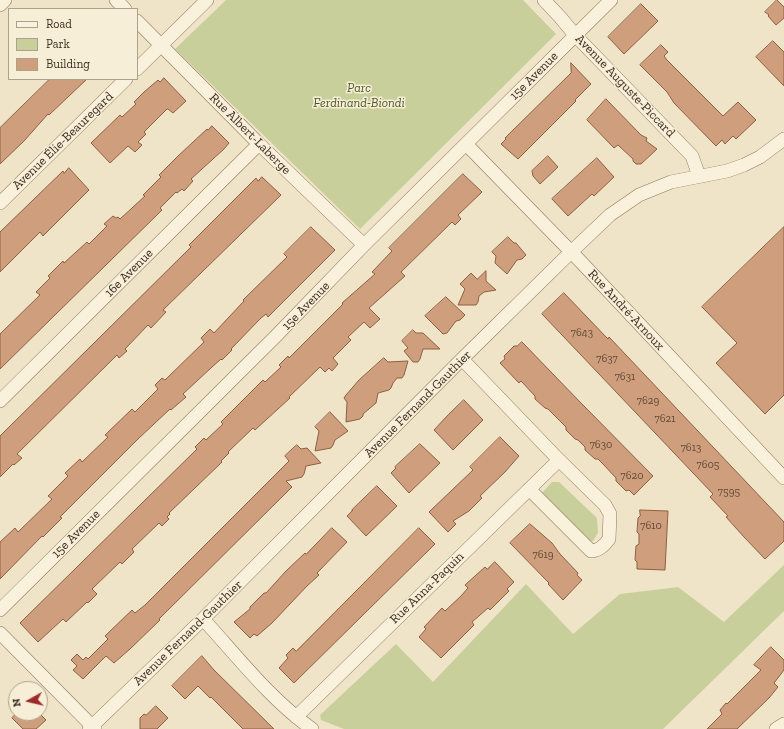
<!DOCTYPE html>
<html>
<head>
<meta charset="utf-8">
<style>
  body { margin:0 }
  #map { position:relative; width:784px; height:729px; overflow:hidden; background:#f0e4c8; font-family:"Zilla Slab",serif }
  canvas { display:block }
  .legend { position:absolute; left:8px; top:8px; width:130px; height:72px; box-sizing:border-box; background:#f7eed8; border:1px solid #ada18e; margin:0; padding:5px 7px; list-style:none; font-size:12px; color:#3d2e20 }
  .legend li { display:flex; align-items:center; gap:8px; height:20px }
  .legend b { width:20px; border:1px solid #ada18e }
  .north { position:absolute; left:8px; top:681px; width:40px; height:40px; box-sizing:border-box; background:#f7eed8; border:1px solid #ada18e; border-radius:50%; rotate:262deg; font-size:11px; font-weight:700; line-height:16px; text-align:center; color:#3d2e20 }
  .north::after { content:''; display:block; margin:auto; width:14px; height:18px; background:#9e2a2b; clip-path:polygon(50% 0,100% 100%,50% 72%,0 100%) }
</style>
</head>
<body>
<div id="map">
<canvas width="784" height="729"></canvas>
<ul class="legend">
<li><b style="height:5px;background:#faf1dc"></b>Road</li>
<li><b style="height:11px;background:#c9cf9b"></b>Park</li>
<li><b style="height:11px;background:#cf9f7d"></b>Building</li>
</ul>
<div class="north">N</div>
</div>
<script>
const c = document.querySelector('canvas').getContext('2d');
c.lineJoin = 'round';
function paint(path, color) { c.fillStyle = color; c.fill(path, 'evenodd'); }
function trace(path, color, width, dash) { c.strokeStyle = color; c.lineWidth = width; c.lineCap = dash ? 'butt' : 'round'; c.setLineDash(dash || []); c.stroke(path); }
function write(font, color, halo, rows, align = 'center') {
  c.font = font + ' "Zilla Slab",serif'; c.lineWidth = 3; c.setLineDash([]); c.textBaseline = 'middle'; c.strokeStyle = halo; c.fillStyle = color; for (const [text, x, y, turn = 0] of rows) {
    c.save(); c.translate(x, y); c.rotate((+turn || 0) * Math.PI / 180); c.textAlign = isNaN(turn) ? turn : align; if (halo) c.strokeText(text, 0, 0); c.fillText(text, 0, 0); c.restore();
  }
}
const green = new Path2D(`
  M226,0h297l33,34 -196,195 -185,-180z
  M552,482h7l38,36 1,15 -5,8h-6l-45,-48z
  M784,565v46l-121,118h-319l-23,-9 -1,-5 76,-71 37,38 93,-98 47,50 47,-40 58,-7 46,35z`);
const building = new Path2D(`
  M777,0l7,7v11l-8,7 -8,-9 1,-1 -4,-3z
  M641,4l17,17 -34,33 -16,-17z
  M773,41l11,11v34l-28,-29z
  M661,45l7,7 -4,4 3,4 56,56 15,-14 18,18 -20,19 -3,-3 -8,8 -3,-4 -6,6 -42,-43 -7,-11 -27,-27z
  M571,63l20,21 -16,16 1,1 -58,58 -17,-15 5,-5 -1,-1 66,-65z
  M164,78l22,23 -13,12 -5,-4h-1l-23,23 2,2 -8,8 4,3 -7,7 -7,-6 -18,17 -19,-20 29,-28 2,2 14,-13 -2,-2 10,-10 14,-12 2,2z
  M50,79h37l-38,36 -1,-1 -24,27 -24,23v-36z
  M606,99l35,36 6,3 -1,3 11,8 -16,15h-5l-3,-3v-2l-15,-14 -4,3 -27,-28z
  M212,126l17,17 -5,6 -33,30 2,2 -9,10 -2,-2 -5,4 -1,-1 -16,16 2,2 -162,159v-35l40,-39 -4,-3 14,-14 -2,-2 15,-15 1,2 23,-21 2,2 18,-18 -3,-2 9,-8 3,2 2,-1 2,2 25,-23 -2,-1 18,-18 -2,-2 19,-19 29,-27 1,1z
  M548,156l10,11 -18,17 -7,-8 -1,-5z
  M597,158l17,19 -20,19 -2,-2 -24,22 -16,-17z
  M69,168l20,22 -46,46 -3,-4 -40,40v-40l63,-61 1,2z
  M463,174l19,18 -24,23 3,4 -6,6 -3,-3 -51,50 4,4 -36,32 11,11 -10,9 -6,-6 -16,15 3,3 -18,18 5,6 -6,7 -3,-3 -4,4 -5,-5 -31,30 1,1 -35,32 -2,-2 -25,24 1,1 -8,8 1,1 -53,51 1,1 -3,3 2,2 -7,7 -3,-3 -27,26 2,3 -12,12 -2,-2 -28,27 5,5 -9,9 -1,-1 -21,20 -3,-3 -25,23 -18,-19 177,-174 -2,-2 9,-9 2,2 17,-16 -2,-2 42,-42 2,2 16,-15 -2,-2 9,-9 1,2 54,-54 -1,-1 33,-29 -3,-2 20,-21 -3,-3z
  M262,177l19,18 -118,115 3,2 -15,16 -3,-3 -23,24 2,2 -8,7 -2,-3 -100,99 5,4 -8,7 -1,-1 -13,13v-41l191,-189 -2,-2 67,-67 2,3z
  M311,227l24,23 -67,67 -2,-3 -5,4 -30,31 1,1 -10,10 -1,-1 -9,8 -29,27 3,3 -15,13 -1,-1 -32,30 -78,78 2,1 -19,19 -1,-1 -42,43v-37l15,-14 3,4 34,-33 -4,-3 20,-20 -3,-3 15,-14 2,3 26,-25 -3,-2 27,-26 3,3 23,-23 -3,-4 7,-7 3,2 39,-38 -3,-4 9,-9 4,4 30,-32 -1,-1 44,-43 -3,-3z
  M784,227v168l-19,19 -49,-51 21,-20 -35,-36z
  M508,237l6,6h2l10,12 -4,4 -5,1 -10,14 -12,-11 1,-7 -4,-4z
  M486,271v10l10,9 -12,2 -5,4 -1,6 -2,3h-18l7,-16 -5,-5 11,-11 6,6z
  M564,293l44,46 1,-2 175,185v19l-19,18 -21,-22 -18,-20 2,-1 -18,-19 3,-3 -171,-180z
  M446,297l19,18 -5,5 -4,1 -9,12 -4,1 -18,-18z
  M413,330l3,3h7l17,16h-17l-3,10 -2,3h-5l-9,-11 4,-3 -6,-7z
  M522,342l59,61 72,73 -19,19 -5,-5 -3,1 -10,-10v-3l-13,-14 -5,-5h-3l-10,-9v-3l-7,-7 -3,-1 -9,-9v-3l-18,-18 -3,-1 -10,-9v-3l-14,-15 -2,2 -19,-20 5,-4 -1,-3 10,-10h3z
  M384,358l4,4 20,-1 -4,14 -2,3h-5l-4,5 -2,5 -2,2 -11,3 -2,10 -13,11v2l-3,3 -14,3 1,-20 -3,-4 2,-3 13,-15z
  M464,400l19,20 -30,30 -19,-20 14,-15z
  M330,412l18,19 -13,9 -2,5 -2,3 -16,3 4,-20 -4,-4z
  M500,437l19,19 -14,16 -25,24 2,2 -13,13 -16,10 3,3 -8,8 -19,-20 44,-42 -3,-3z
  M420,444l20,19 -31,30 -18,-20 5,-5 -1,-1z
  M297,445l4,4 6,-1 14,15 -15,3 -2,8 -2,3 -16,4 6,6 -133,132 1,1 -30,29 -16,14 -8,-7 -23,23 -10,-9 4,-4 -6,-6 6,-6 6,6 3,-3 2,2 20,-20 -3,-3 27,-26 3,3 10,-8 144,-144 -4,-5z
  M377,486l20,20 -31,30 -19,-20 6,-6h-1z
  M640,510l28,1 -3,59 -28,-1v-7l-2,-2 1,-14 3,-2v-10l-2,-2 1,-14 2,-2z
  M530,524l22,19 8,11 18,19 -1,2 5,5 -19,20 -15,-16 1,-1 -39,-40z
  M332,528l15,14 -30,31 2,2 -12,11 -35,37 -15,13 -3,-2 -4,4 -16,-16 16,-13v-2l14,-14h2l20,-22 19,-18 1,1z
  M419,528l16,16 -141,139 -15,-15 9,-10 -2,-3 7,-7 3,3z
  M495,562l19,20 -7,7 2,2 -19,19 -2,-2 -16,14 2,3 -33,33 -22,-21 7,-8 -2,-2 18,-19 3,3 16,-15 7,-8 -3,-3 20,-18 2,2z
  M771,647l13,13v10l-10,13 4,4 -9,11 -32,31h-30l15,-15 -2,-4 6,-7 1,1 34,-34 -7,-5z
  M202,656l12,14 60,59h-31l-32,-32 -1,1 -12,-12 -13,13 -13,-13z
  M156,706l12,12 -11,11h-17v-11l4,-4 2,1z
  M17,713h22l7,7 -10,9h-13l-11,-11z`);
const minor = new Path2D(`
  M116,0l9,9
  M544,0l16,17 15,18 117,121 7,20
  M0,5l5,-5
  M137,21l122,123 105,101
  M137,69l70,-69
  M466,144l116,119 202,215
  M0,203l126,-124
  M462,359l97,101 46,45 5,9 -1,25c-5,7 -10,12 -18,12l-62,-62
  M0,401l259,-257
  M0,610l276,-274 88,-91 247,-245
  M203,619c35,38 67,80 109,110
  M0,633l95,96
  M296,717l263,-257
  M89,729l114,-110 259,-260 109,-107 39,-37 29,-20 32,-13 56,-11 17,-6 16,-8 24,-18
  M776,729l8,-5`);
const numberNames = [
  ["7643",582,333],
  ["7637",607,359],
  ["7631",625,377],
  ["7629",648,401],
  ["7621",665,419],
  ["7630",601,445],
  ["7613",691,448],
  ["7605",708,465],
  ["7620",632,476],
  ["7595",729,492],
  ["7610",651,526],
  ["7619",543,555]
];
const streetNames = [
  ["15e Avenue",534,76,-45],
  ["Avenue Auguste-Piccard",625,86,46],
  ["Rue Albert-Laberge",250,134,45],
  ["Avenue Élie-Beauregard",63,141,-44],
  ["16e Avenue",129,273,-45],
  ["15e Avenue",306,306,-46],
  ["Rue André-Arnoux",626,310,47],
  ["Avenue Fernand-Gauthier",418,404,-45],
  ["15e Avenue",76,534,-45],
  ["Rue Anna-Paquin",427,588,-44],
  ["Avenue Fernand-Gauthier",188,633,-44]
];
const parkNames = [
  ["Parc",359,88],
  ["Ferdinand-Biondi",359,103]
];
paint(green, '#c9cf9b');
paint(building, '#cf9f7d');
trace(building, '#8d5f41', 1);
trace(minor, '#8d765c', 14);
trace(minor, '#faf1dc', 13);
write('11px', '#624a37', null, numberNames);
write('13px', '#3d2e20', '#f7eed8', streetNames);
write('italic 13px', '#4d5a26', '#f7eed8', parkNames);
</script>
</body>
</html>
